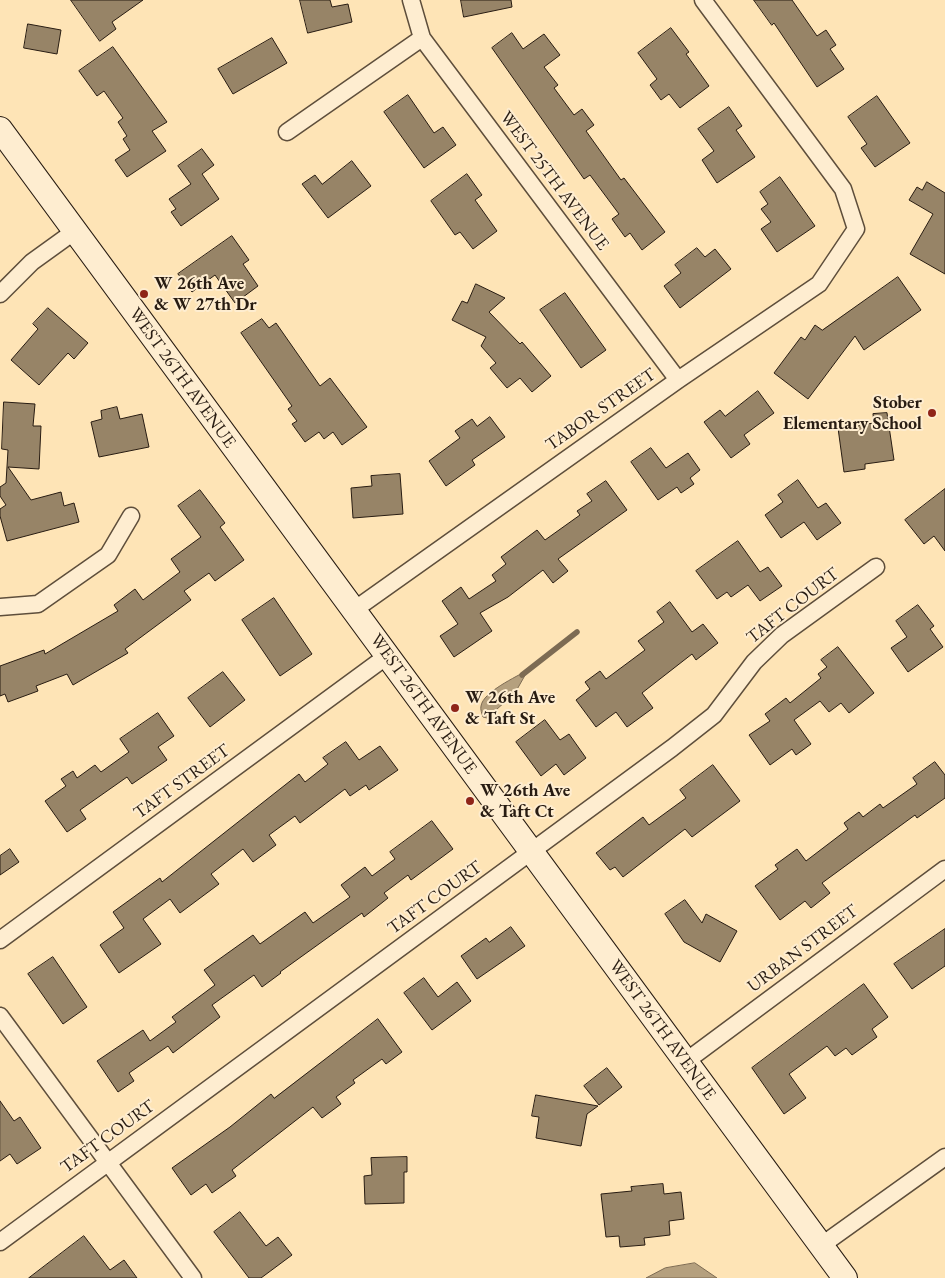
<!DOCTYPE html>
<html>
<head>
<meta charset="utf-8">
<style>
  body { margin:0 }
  canvas { display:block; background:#fee4b6 }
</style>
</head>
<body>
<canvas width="945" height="1278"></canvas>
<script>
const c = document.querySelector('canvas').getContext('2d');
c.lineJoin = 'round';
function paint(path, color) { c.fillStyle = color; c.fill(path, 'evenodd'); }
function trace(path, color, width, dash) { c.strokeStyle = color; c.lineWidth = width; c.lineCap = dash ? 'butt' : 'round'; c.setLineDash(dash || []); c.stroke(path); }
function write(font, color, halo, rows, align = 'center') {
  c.font = font + ' "EB Garamond",serif'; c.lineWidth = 4; c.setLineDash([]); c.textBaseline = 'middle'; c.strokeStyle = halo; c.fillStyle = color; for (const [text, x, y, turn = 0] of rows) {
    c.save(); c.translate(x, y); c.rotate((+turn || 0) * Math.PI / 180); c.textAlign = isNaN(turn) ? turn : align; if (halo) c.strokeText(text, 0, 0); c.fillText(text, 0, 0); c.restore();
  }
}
const water = new Path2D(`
  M528,670l-13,23 -28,25 -4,-1c-1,-3 -3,-8 -2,-11 2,-14 35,-29 47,-36z
  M695,1263l22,15h-71l19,-10z`);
const stream = new Path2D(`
  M522,675l55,-43`);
const building = new Path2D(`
  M71,0h72l-31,22 4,7 -16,12z
  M300,0h30l2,7 16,-3 4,18 -44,11z
  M461,0h50l1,7 -48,10z
  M754,0h38l25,36 9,-6 10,15 -6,4 14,20 -27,18 -43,-64 -2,2z
  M28,24l33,6 -4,24 -33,-6z
  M671,28l18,24 -3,2 23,32 -29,22 -11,-14 -8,6 -11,-15 7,-6 -19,-26z
  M512,33l11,16 21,-15 16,21 -16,12 14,18 -4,3 20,27 8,-6 12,16 -8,6 35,49 3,-2 41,54 -23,18 -12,-17 -5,4 -13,-18 7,-5 -29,-39 -6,4 -92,-131z
  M272,38l15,25 -54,31 -15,-25z
  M113,47l54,75 -15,9 14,20 -39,26 -12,-17 15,-10 -7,-11 4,-3 -9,-14 5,-4 -19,-27 -7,5 -18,-25z
  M408,95l26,38 9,-6 13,18 -32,23 -40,-56z
  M877,96l33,47 -35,24 -14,-19 6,-4 -19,-27z
  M729,107l13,19 -6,4 19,27 -38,26 -15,-23 12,-9 -16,-22z
  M202,149l12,16 -12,9 17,25 -38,27 -10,-14 5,-3 -7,-10 22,-15 -13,-18z
  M352,161l19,25 -43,32 -26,-34 13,-9 7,9z
  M467,174l15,21 -7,5 22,31 -24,18 -13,-17 -5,3 -24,-34z
  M780,177l35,49 -38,26 -16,-23 10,-7 -10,-13 7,-5 -8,-12z
  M927,182l18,11v81l-35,-20 23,-40 -24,-14 8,-13 5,3z
  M232,236l17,24 -6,4 15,22 -23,17 -20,-28 -23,17 -14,-18z
  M697,248l8,9 10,-8 16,20 -51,39 -16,-22 17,-13 -6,-8z
  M898,277l23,33 -57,40 -9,-14 -47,63 -34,-26 27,-36 4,3 10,-15 7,5z
  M476,284l29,14 -16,14 31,32 2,-2 29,34 -19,16 -12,-14 -13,10 -17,-20 6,-5 -15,-17 5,-9 -34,-17 10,-19 5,2z
  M565,293l41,57 -25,18 -41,-58z
  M48,308l40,35 -14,16 -6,-6 -29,32 -28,-25 27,-31 -5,-5z
  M262,319l7,9 7,-5 44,63 10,-8 37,49 -25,18 -9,-13 -9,7 -5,-7 -14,10 -13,-18 5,-3 -9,-12 4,-3 -51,-73z
  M758,391l16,22 -30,22 6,9 -19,14 -27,-36 16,-12 5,6z
  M4,402l31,2 -2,22h8l-2,43 -31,-2 23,33 30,-8 3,14 10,-3 5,19 -72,19 -7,-25v-7l6,-4 -6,-9v-9l6,-4 2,-33 -6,-1z
  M117,407l3,12 22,-5 7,33 -50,10 -8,-35 11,-3 -1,-8z
  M887,413l7,47 -29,4v5l-21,3 -6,-44 36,-5 -1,-9z
  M490,417l15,20 -33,23 3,5 -29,21 -17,-25 31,-23 -5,-7 17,-12 5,7z
  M651,448l15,20 22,-15 12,17 -10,8 4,6 -13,9 -4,-6 -19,13 -27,-38z
  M400,474l3,40 -50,4 -2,-30 21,-2 -1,-10z
  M798,480l20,28 8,-5 15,20 -24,17 -13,-18 -23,16 -16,-23 18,-13 -5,-7z
  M606,481l21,29 -69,49 10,12 -15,12 -10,-13 -35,27 -28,16 12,18 -38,26 -14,-21 18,-12 -16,-23 19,-14 8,12 27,-18 -4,-6 14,-11 -5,-7 36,-27 8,10 35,-25 -3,-4 15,-10 -5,-7z
  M945,489v62l-11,-15 -10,8 -19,-24z
  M200,490l25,33 -5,4 24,33 -29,21 -6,-8 -25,18 7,9 -66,49 3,4 -55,32 -6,-11 -31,12 2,5 -30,11 -3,-8 -5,2v-30l44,-16 1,4 73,-43 -4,-6 21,-16 8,11 37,-28 -9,-13 30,-22 -23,-31z
  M738,541l22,31 8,-5 14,19 -22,15 -12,-16 -17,12 -4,-5 -10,7 -21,-28z
  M274,598l38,56 -32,22 -38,-56z
  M670,602l22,30 11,-8 15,19 -22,17 -4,-6 -50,39 11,15 -26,19 -11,-15 -20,15 -20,-27 14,-11 -5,-7 15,-11 6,8 39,-29 -7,-9 26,-19 -7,-10z
  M918,605l16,21 -4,3 13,18 -35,25 -17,-24 16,-11 -11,-16z
  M838,647l36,46 -25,20 -8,-10 -12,9 -9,-11 -26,19 17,24 -15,11 -4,-6 -22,16 -21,-30 21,-14 -5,-7 21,-16 4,5 31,-25 -3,-4 9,-7 -6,-7z
  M223,672l22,28 -35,27 -22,-29z
  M158,713l16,23 -16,11 9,13 -35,24 -5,-7 -47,33 6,9 -19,13 -22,-31 21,-15 -5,-7 12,-8 4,7 18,-13 6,7 28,-20 -9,-13z
  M545,720l15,20 9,-6 17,24 -22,17 -8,-11 -15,12 -25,-34z
  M346,742l13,18 21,-14 18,24 -29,20 -3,-5 -16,11 -5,-7 -45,34 -5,-7 -26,19 7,10 -23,17 -10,-13 -32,25 8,10 -39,29 -10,-14 -27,20 18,25 -42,29 -19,-28 24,-17 -11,-16 47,-34 2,4 137,-108 6,8 23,-18 -5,-6z
  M935,762l10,13v23l-28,20 -2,-3 -93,68 8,10 -19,15 -6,-7 -25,19 -25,-34 23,-17 -3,-4 22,-16 9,12 42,-32 -4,-6 15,-11 4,5 17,-13 3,4 34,-24 -4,-6z
  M713,765l27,36 -48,36 -7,-8 -62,48 -8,-10 -5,3 -14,-17 47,-36 6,8 37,-27 -6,-8z
  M432,821l21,28 -42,31 -3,-5 -24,18 4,5 -24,19 -2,-4 -82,59 1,1 -19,14 -8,-12 -42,30 8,12 -47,36 -5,-7 -39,27 5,8 -16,11 -21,-31 46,-31 7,11 26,-19 -4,-5 43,-32 -11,-15 49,-35 7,9 45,-32 8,11 37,-26 -9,-12 24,-18 7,9 23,-17 -5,-7z
  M10,849l9,13 -19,13v-19z
  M685,900l17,23 4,-9 31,17 -17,31 -36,-20 -19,-28z
  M511,927l14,19 -48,33 -16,-23 25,-18 3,4z
  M945,929v37l-33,23 -18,-25z
  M53,957l34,50 -24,17 -35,-50z
  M424,978l14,19 19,-15 14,19 -39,29 -28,-37z
  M864,984l24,33 -16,12 5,8 -25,18 -6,-7 -11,8 -8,-10 -38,28 17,24 -22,16 -32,-46z
  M378,1019l24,33 -16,12 -4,-5 -29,21 2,3 -19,14 5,7 -19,14 -9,-11 -81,63 4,6 -24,17 -6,-9 -15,11 -19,-27 58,-41 41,-33 3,4z
  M607,1068l15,19 -23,18 -15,-19z
  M536,1095l62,11 -11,8 -6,32 -45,-8 3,-21 -7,-1z
  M0,1101l14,20 6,-4 21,31 -24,16 -7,-10 -10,7z
  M407,1157v15h-3v31l-39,1 -1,-28 8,-1 -1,-17z
  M663,1184l1,10 17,-2 3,27 -15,2 1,14 -26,3 1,7 -25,2 -1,-11 -13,1 -5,-43 31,-3 -1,-4z
  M240,1212l26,34 12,-9 14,18 -31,23h-12l-35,-46z
  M84,1236l26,34 14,-10 13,18h-108z`);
const street = new Path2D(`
  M411,0l11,38 256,342
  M287,132l135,-94
  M0,294l32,-32 43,-31
  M0,607l38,-3 70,-49 23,-39
  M354,610l324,-230 141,-96 37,-55 -13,-40 -140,-189
  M0,940l387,-284
  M0,1016l193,262
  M685,1062l260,-193
  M0,1242l672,-494 42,-33 40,-53 28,-27 94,-68
  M822,1245l123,-88`);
const secondary = new Path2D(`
  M0,129l845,1149`);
const markers = [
  [144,294,5,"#8f2418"],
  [932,413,5,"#8f2418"],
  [455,708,5,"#8f2418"],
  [470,801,5,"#8f2418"]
];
const streetNames = [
  ["WEST 25TH AVENUE",554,181,53],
  ["WEST 26TH AVENUE",182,378,54],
  ["TABOR STREET",601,410,-35],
  ["TAFT COURT",793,606,-38],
  ["WEST 26TH AVENUE",423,704,54],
  ["TAFT STREET",182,782,-36],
  ["TAFT COURT",435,898,-36],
  ["URBAN STREET",803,949,-37],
  ["WEST 26TH AVENUE",662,1030,54],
  ["TAFT COURT",108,1137,-36]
];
const poiNames = [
  ["W 26th Ave",154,284],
  ["& W 27th Dr",154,305],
  ["Stober",922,403,"right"],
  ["Elementary School",922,424,"right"],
  ["W 26th Ave",465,698],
  ["& Taft St",465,719],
  ["W 26th Ave",480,791],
  ["& Taft Ct",480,812]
];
paint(water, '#b5a07e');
trace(water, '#7d6b53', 1);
trace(stream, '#7d6b53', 5.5);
paint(building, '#978467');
trace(building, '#281c12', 1);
trace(street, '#5e4e3b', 19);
trace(secondary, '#281c12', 26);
trace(street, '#feedd0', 16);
trace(secondary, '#feedd0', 24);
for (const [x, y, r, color] of markers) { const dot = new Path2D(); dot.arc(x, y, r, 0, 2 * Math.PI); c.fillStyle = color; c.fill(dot); trace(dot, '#feedd0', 2); }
write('18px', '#281c12', '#feedd0', streetNames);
write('bold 18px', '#281c12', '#feedd0', poiNames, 'left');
</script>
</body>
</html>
